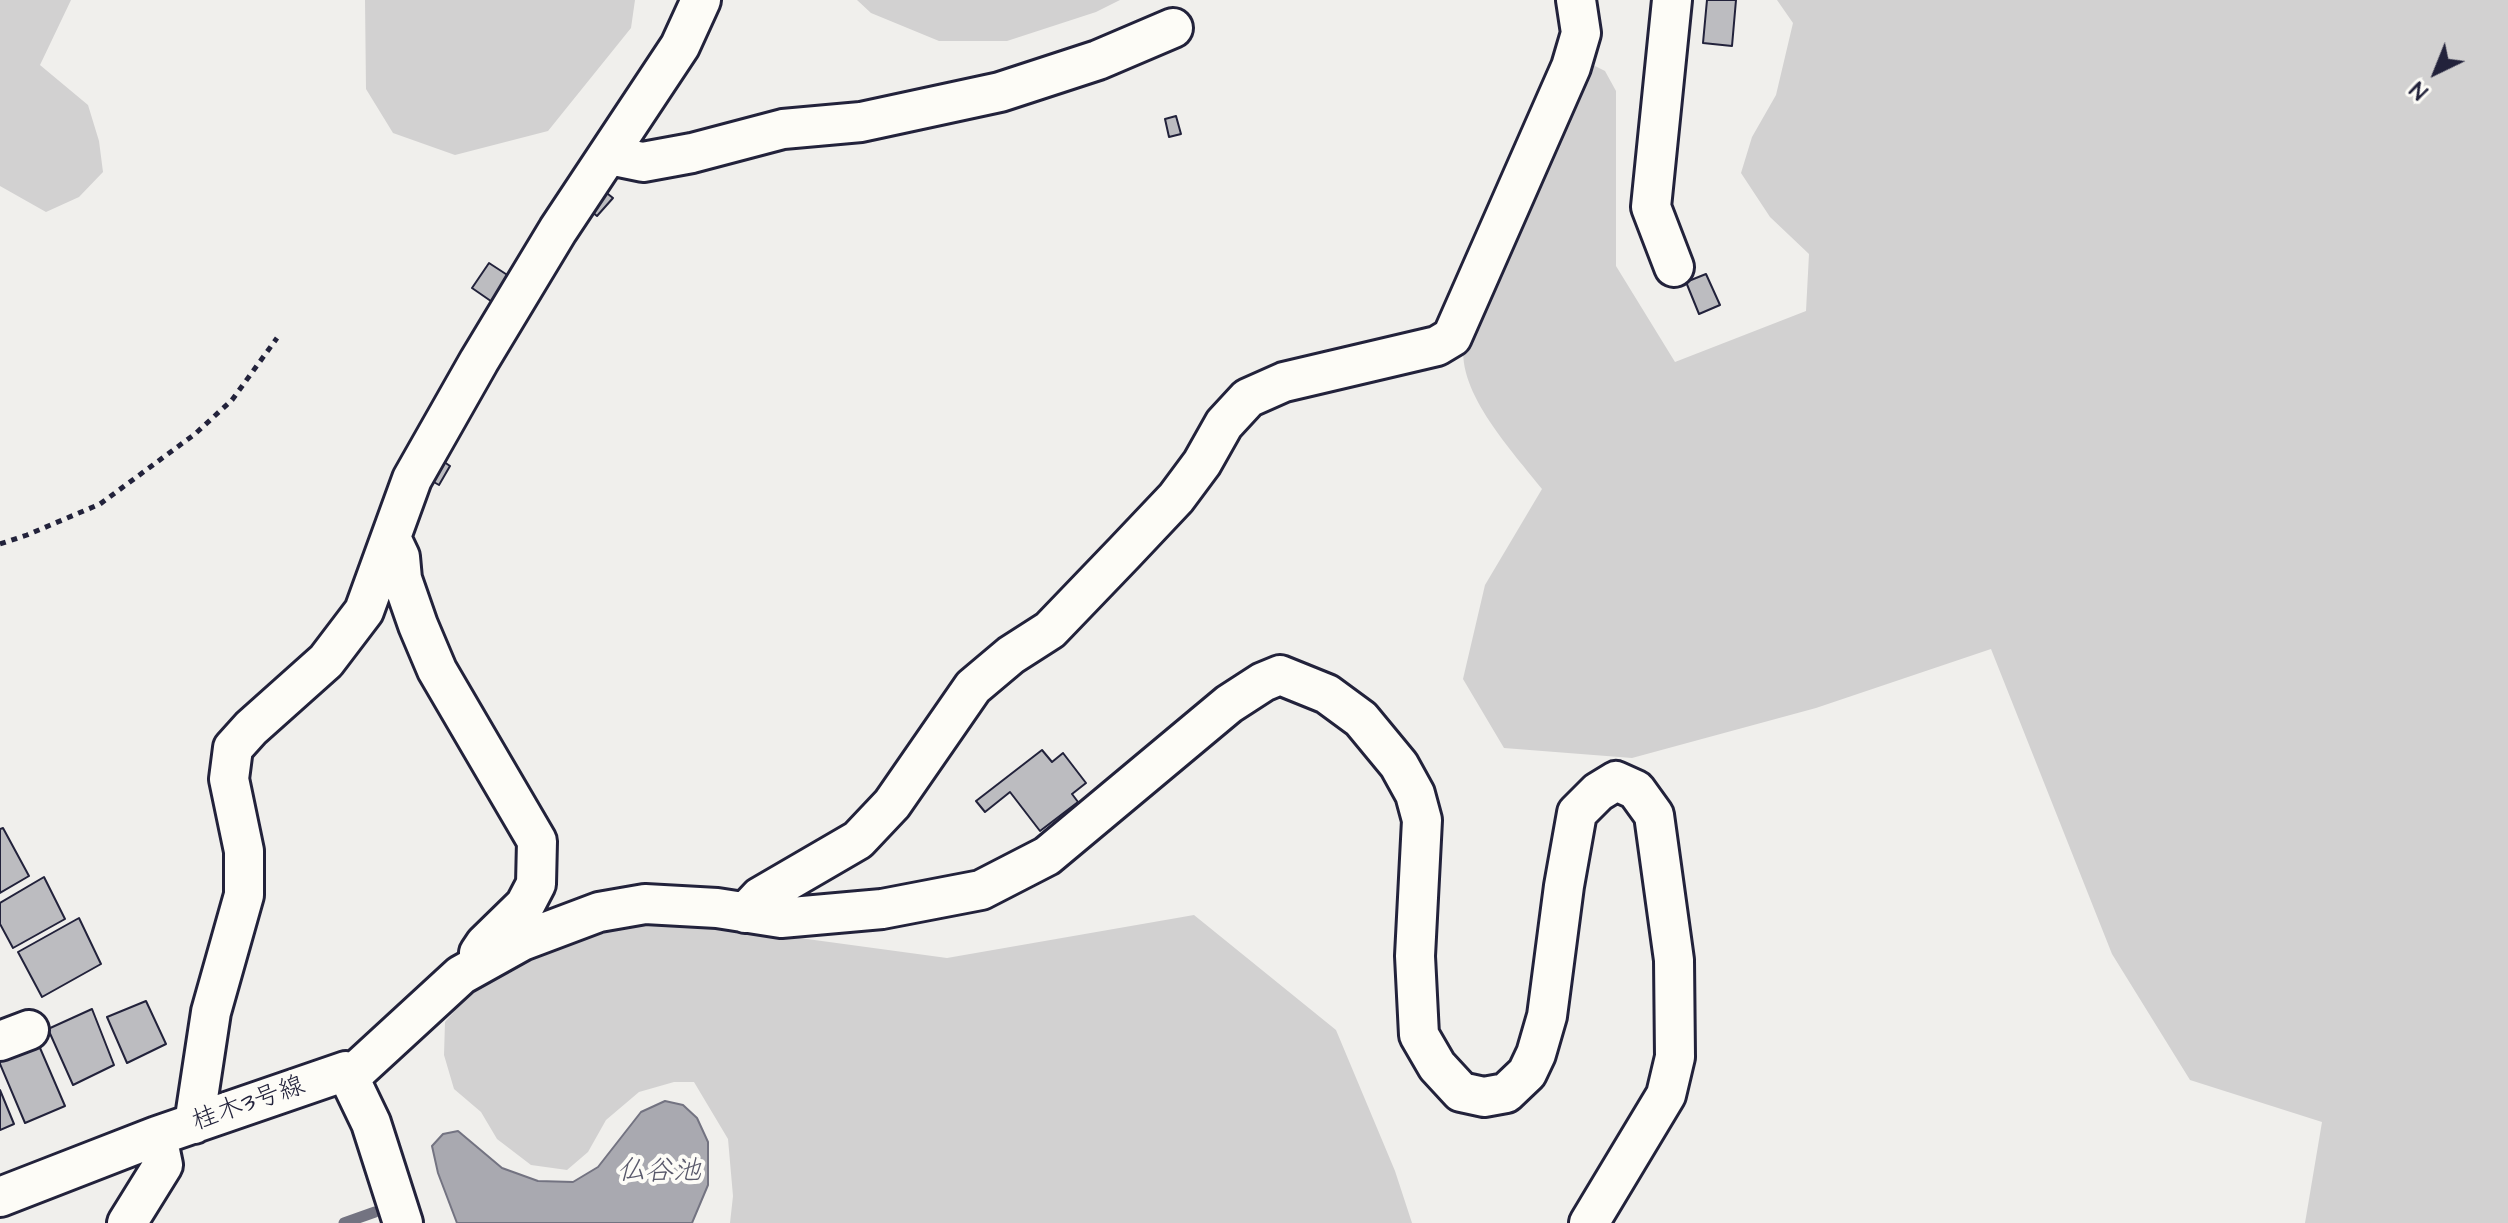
<!DOCTYPE html>
<html>
<head>
<meta charset="utf-8">
<style>
  body { margin:0 }
  #map { position:relative; width:2508px; height:1223px; overflow:hidden; background:#f0efec; font-family:"Architects Daughter",sans-serif }
  canvas { display:block }
  .north { position:absolute; left:2396px; top:32px; width:80px; height:80px; -webkit-text-stroke:6px #fdfcf7; paint-order:stroke; rotate:223deg; font-size:22px; font-weight:700; line-height:32px; text-align:center; color:#22223b }
  .north::after { content:''; display:block; margin:auto; width:28px; height:36px; background:#22223b; clip-path:polygon(50% 0,100% 100%,50% 72%,0 100%) }
</style>
</head>
<body>
<div id="map">
<canvas width="2508" height="1223"></canvas>
<div class="north">N</div>
</div>
<script>
const c = document.querySelector('canvas').getContext('2d');
c.lineJoin = 'round';
function paint(path, color) { c.fillStyle = color; c.fill(path, 'evenodd'); }
function trace(path, color, width, dash) { c.strokeStyle = color; c.lineWidth = width; c.lineCap = dash ? 'butt' : 'round'; c.setLineDash(dash || []); c.stroke(path); }
function write(font, color, halo, rows, align = 'center') {
  c.font = font + ' "Architects Daughter","Klee One",sans-serif'; c.lineWidth = 8; c.setLineDash([]); c.textBaseline = 'middle'; c.strokeStyle = halo; c.fillStyle = color; for (const [text, x, y, turn = 0] of rows) {
    c.save(); c.translate(x, y); c.rotate((+turn || 0) * Math.PI / 180); c.textAlign = isNaN(turn) ? turn : align; if (halo) c.strokeText(text, 0, 0); c.fillText(text, 0, 0); c.restore();
  }
}
const green = new Path2D(`
  M0,0h71l-31,65 48,40 11,36 4,31 -24,25 -33,15 -46,-26z
  M365,0h270l-4,28 -83,103 -93,24 -62,-22 -27,-44z
  M857,0h263l-24,12 -89,29h-68l-68,-28z
  M1777,0h731v1223h-203l17,-101 -132,-42 -78,-126 -121,-305 -175,59 -184,50 -128,-10 -41,-69 22,-94 57,-96c-28,-36 -86,-97 -78,-145l123,-282 18,9 11,20v175l59,96 131,-51 3,-57 -39,-37 -29,-44 11,-36 24,-42 17,-72z
  M623,914l324,44 247,-43 142,115 59,141 17,52h-682l3,-27 -5,-57 -34,-57h-20l-35,10 -33,28 -18,32 -21,18 -36,-5 -34,-26 -16,-27 -27,-23 -10,-34 1,-33 24,-28 53,-42z`);
const water = new Path2D(`
  M665,1101l18,4 14,13 11,24v43l-16,38h-235l-19,-50 -6,-27 11,-12 15,-3 44,37 36,13 35,1 25,-15 43,-55z`);
const stream = new Path2D(`
  M344,1223l31,-11`);
const building = new Path2D(`
  M1707,0h29l-4,46 -29,-3z
  M1176,116l5,18 -12,3 -4,-18z
  M603,190l10,8 -16,18 -10,-8z
  M489,263l26,17 -17,26 -26,-18z
  M1706,274l14,31 -21,9 -13,-32z
  M437,457l13,9 -11,19 -14,-8z
  M1042,750l10,12 11,-9 23,30 -14,11 6,8 -38,29 -30,-39 -25,20 -9,-11z
  M3,828l26,48 -29,17v-64z
  M44,877l21,42 -52,29 -13,-24v-21z
  M79,918l22,46 -59,33 -24,-45z
  M146,1001l20,43 -39,19 -20,-46z
  M92,1009l22,56 -41,20 -25,-56z
  M37,1041l28,65 -40,17 -25,-59v-8z
  M0,1090l14,34 -14,6z`);
const path = new Path2D(`
  M0,544l27,-9 73,-31 95,-70 37,-34 45,-62`);
const minor = new Path2D(`
  M1672,0l-21,207 23,60
  M609,155l34,7 49,-9 91,-24 78,-7 139,-30 98,-32 75,-32
  M391,538l9,19 2,22 16,46 19,45 100,171 -1,43 -11,21 -40,39 -6,9
  M745,913l15,-16 98,-57 34,-36 81,-117 38,-32 39,-25 74,-77 52,-55 26,-35 22,-39 24,-26 36,-16 153,-36 15,-9 119,-270 10,-34 -5,-33
  M0,1041l29,-11
  M349,1078l112,-103 61,-34 77,-29 46,-8 72,4 64,10 101,-9 99,-19 66,-34 182,-152 34,-22 17,-7 47,19 34,25 38,46 16,29 7,26 -7,136 4,79 18,31 24,26 23,5 22,-4 21,-20 9,-19 11,-38 17,-130 13,-73 21,-21 18,-11 20,9 18,25 20,145 1,97 -9,38 -77,128
  M194,1124l17,-112 33,-117v-44l-15,-72 4,-31 18,-20 75,-67 38,-50 48,-132 67,-118 79,-131 122,-184 21,-46
  M0,1197l157,-61 189,-65 25,52 32,100
  M127,1223l36,-58 -6,-29`);
const streetNames = [
  ["桂木3号線",249,1105,-19]
];
const waterNames = [
  ["仏谷池",659,1173]
];
paint(green, '#d2d1d1');
paint(water, '#a9a9b0');
trace(water, '#737381', 2);
trace(stream, '#737381', 11);
paint(building, '#bcbcc0');
trace(building, '#22223b', 2);
trace(minor, '#22223b', 44);
trace(path, '#22223b', 5, [6, 6]);
trace(minor, '#fdfcf7', 38);
write('26px', '#22223b', '#fdfcf7', streetNames);
write('italic 28px', '#58586a', '#fdfcf7', waterNames);
</script>
</body>
</html>
